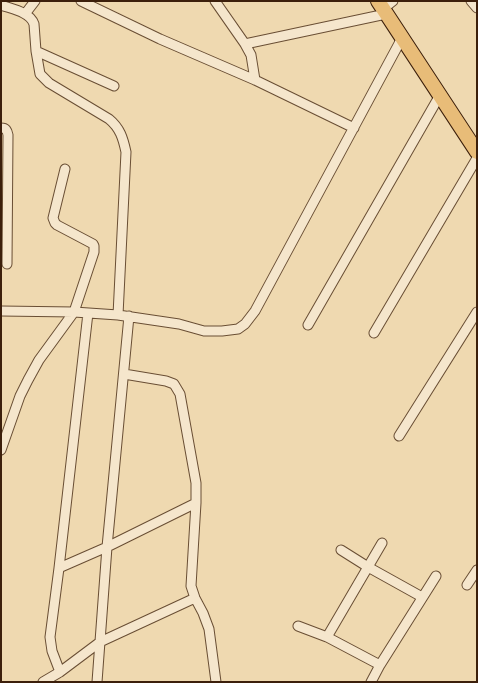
<!DOCTYPE html>
<html>
<head>
<meta charset="utf-8">
<style>
  body { margin:0 }
  #map { position:relative; width:478px; height:683px; overflow:hidden; background:#efd9b0; font-family:"IM FELL English",serif }
  canvas { display:block }
  .frame { position:absolute; inset:0; border:2px solid #3c1f0b; pointer-events:none }
</style>
</head>
<body>
<div id="map">
<canvas width="478" height="683"></canvas>
<div class="frame"></div>
</div>
<script>
const c = document.querySelector('canvas').getContext('2d');
c.lineJoin = 'round';
function trace(path, color, width, dash) { c.strokeStyle = color; c.lineWidth = width; c.lineCap = dash ? 'butt' : 'round'; c.setLineDash(dash || []); c.stroke(path); }
const street = new Path2D(`
  M81,1l79,38 95,41 99,48
  M215,1l30,43 6,11 4,25
  M471,1l6,7
  M1,5c11,4 29,7 33,19l2,27 4,23 9,9 60,36c11,9 14,19 17,33l-8,163
  M383,9l10,-8
  M25,14l10,-13
  M245,44l141,-30
  M36,51l78,35
  M1,128c5,0 6,2 7,7l-1,129
  M1,311l73,1 44,3 61,9 25,7h18l16,-2 7,-5 10,-13 147,-273
  M308,325l132,-230
  M374,333l103,-175
  M124,374l42,7 8,3 6,10 16,89v20l-5,83 4,12 8,15 6,16 7,53
  M399,436l78,-124
  M1,450l19,-54 8,-16 11,-20 35,-48 20,-60v-6l-1,-2 -36,-19 -2,-2 -2,-5 12,-49
  M341,550l27,17 54,30
  M59,568l48,-21 89,-44
  M467,585l10,-15
  M298,626l29,11 53,28
  M327,637l55,-94
  M60,672l-8,-21 -2,-14 9,-69 29,-255
  M43,682l17,-10 40,-30 95,-44
  M97,682l10,-135 22,-231
  M371,682l9,-17 56,-89`);
const primary = new Path2D(`
  M378,1l99,151`);
trace(street, '#694e34', 11);
trace(primary, '#3c1f0b', 16);
trace(street, '#f5e6cc', 9);
trace(primary, '#e8bc78', 14);
</script>
</body>
</html>
